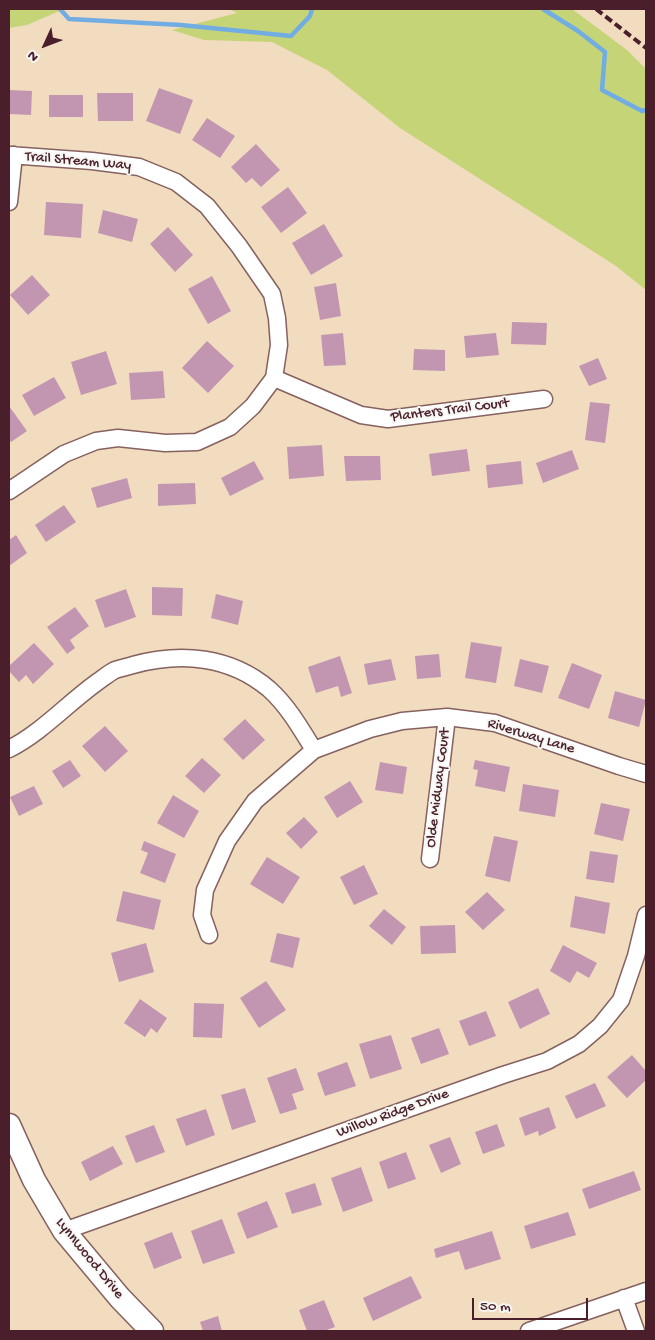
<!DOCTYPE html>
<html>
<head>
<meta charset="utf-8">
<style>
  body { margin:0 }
  #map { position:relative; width:655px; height:1340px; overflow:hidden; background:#f2dcbf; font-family:"Gochi Hand",sans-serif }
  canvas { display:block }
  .frame { position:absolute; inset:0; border:10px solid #4a1f2b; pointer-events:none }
  .north { position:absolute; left:20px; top:20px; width:50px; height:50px; -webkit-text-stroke:4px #f6f6f2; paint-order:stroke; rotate:227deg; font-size:14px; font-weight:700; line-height:20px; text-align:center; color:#4a1f2b }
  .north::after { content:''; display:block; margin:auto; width:18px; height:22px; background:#4a1f2b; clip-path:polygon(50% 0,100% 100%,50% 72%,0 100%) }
  .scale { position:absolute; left:472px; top:1298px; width:116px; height:22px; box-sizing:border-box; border:2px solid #4a1f2b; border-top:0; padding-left:6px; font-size:15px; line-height:18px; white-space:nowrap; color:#4a1f2b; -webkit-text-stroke:4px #f6f6f2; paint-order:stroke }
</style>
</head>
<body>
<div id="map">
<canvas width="655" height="1340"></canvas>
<div class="frame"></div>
<div class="north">N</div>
<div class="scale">50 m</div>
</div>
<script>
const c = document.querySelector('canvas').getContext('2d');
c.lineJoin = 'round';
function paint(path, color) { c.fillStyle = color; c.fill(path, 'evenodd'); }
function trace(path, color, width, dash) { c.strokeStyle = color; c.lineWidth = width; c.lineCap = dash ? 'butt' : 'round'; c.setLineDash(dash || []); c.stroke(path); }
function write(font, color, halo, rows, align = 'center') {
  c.font = font + ' "Gochi Hand",sans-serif'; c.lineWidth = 4; c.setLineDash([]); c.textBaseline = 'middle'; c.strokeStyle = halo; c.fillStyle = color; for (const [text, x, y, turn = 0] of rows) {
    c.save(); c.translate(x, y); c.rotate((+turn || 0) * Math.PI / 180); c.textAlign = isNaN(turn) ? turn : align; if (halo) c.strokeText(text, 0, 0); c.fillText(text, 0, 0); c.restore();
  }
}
const green = new Path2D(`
  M9,9h55l-37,16 -18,3z
  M229,9h343l55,41 19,19v221l-30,-24 -216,-138 -73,-58 -55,-28 -68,-2 -32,-10 65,-17z`);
const stream = new Path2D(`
  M60,9l9,10 112,6 110,11 19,-20 2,-7
  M543,9l35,22 27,21 -3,38 40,21 4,-1`);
const building = new Path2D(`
  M159,88l34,12 -13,34 -34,-13z
  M9,90l23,1 -1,24 -22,-1z
  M97,93h36v28h-35z
  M49,95h34v22h-34z
  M207,118l28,18 -15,22 -28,-18z
  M256,144l24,26 -19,17 -9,-9 -6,5 -15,-16z
  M288,187l19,26 -26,20 -20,-26z
  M46,202l37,2 -2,34 -37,-3z
  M103,210l35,9 -6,23 -34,-9z
  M324,224l19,32 -32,19 -19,-32z
  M168,227l25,28 -18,17 -25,-28z
  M32,275l18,20 -22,20 -18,-20z
  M212,276l19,35 -23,13 -20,-35z
  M336,283l5,33 -21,4 -6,-33z
  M512,322l35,1 -1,22 -35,-1z
  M343,333l3,32 -22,1 -3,-31z
  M496,333l3,22 -33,3 -2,-22z
  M207,341l27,25 -26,27 -26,-25z
  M414,349l31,1v21l-32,-1z
  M106,351l11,33 -36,11 -10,-33z
  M598,358l9,21 -18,7 -10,-20z
  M163,371l2,27 -34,2 -2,-27z
  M54,377l12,21 -32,18 -12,-21z
  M590,402l20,2 -5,39 -20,-3z
  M9,406l18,25 -16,11 -2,-3z
  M322,445l2,31 -35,3 -2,-32z
  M467,449l3,22 -38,5 -3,-22z
  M572,450l7,19 -36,14 -7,-20z
  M344,456h36l1,24 -35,1z
  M254,461l10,18 -34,17 -9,-18z
  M521,461l2,23 -35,4 -2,-23z
  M127,478l5,20 -35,10 -6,-20z
  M195,483l1,21 -38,2v-22z
  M64,505l12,17 -30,20 -11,-17z
  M16,535l11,18 -18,13v-26z
  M152,587l31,1 -1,28 -30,-1z
  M126,589l10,28 -31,11 -10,-28z
  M216,594l27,7 -5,24 -27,-7z
  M75,607l14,19 -19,14 5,8 -8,6 -20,-27z
  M471,642l31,5 -6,36 -31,-5z
  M34,643l20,21 -21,20 -7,-9 -7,7 -10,-11v-5z
  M439,654l2,23 -24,2 -2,-23z
  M340,656l12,37 -11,4 -3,-11 -22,7 -8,-26z
  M391,659l5,21 -28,5 -4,-21z
  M520,659l29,7 -7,27 -28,-7z
  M572,663l30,12 -13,34 -31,-11z
  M615,691l31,9 -7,27 -31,-9z
  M245,719l20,21 -22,20 -20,-21z
  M105,726l23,25 -23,21 -23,-26z
  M202,758l19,17 -17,18 -19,-17z
  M70,760l11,16 -18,12 -11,-17z
  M475,760l35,7 -5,25 -30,-6 3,-16 -5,-1z
  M380,762l27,5 -4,27 -28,-4z
  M350,781l13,21 -26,16 -13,-21z
  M523,784l36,6 -4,27 -36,-6z
  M34,786l9,18 -24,12 -9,-19z
  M173,795l26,16 -15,27 -27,-15z
  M601,803l29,6 -7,32 -29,-7z
  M304,817l14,15 -17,17 -15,-16z
  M494,836l24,5 -8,41 -25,-6z
  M144,841l32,13 -11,29 -25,-10 8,-20 -7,-3z
  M590,851l28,4 -4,28 -28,-4z
  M267,857l33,20 -17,27 -33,-20z
  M364,865l14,29 -24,11 -14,-28z
  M123,891l38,9 -7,30 -38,-9z
  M487,892l18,18 -22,20 -18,-18z
  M575,896l35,7 -5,31 -35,-7z
  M384,909l22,18 -14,18 -23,-19z
  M455,925l1,28 -35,1 -1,-28z
  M277,933l23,5 -7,30 -23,-6z
  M146,943l8,29 -35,10 -8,-29z
  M563,945l34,18 -8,15 -12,-7 -7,12 -20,-12z
  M266,981l20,29 -27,18 -19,-30z
  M538,988l12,26 -30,15 -12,-27z
  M140,999l27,19 -10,15 -6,-5 -6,9 -21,-14z
  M194,1003l30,1 -2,34 -29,-1z
  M486,1011l10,25 -27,10 -10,-25z
  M439,1028l10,26 -28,10 -10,-26z
  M391,1035l11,34 -32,10 -11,-35z
  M632,1055l14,16v9l-19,18 -20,-21z
  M347,1062l9,24 -31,10 -8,-23z
  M296,1068l8,22 -12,4 5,15 -17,5 -13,-36z
  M595,1083l11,23 -30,13 -11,-23z
  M245,1088l11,34 -24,8 -11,-35z
  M549,1107l7,21 -17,8 -1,-5 -13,5 -6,-18z
  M206,1109l9,26 -29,11 -10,-27z
  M497,1124l8,22 -22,8 -8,-22z
  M154,1125l11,27 -29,11 -11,-27z
  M450,1137l11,27 -20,9 -12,-28z
  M113,1146l10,18 -33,17 -9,-19z
  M406,1152l10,27 -28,10 -9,-27z
  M361,1167l12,34 -30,11 -12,-34z
  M634,1171l7,19 -52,19 -7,-20z
  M315,1183l7,22 -30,9 -7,-21z
  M267,1201l11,26 -31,12 -10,-26z
  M568,1212l8,23 -45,14 -7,-23z
  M222,1219l13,34 -32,11 -12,-33z
  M492,1231l9,28 -36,11 -6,-19 -23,7 -2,-9z
  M172,1232l10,26 -28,11 -10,-26z
  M411,1276l11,22 -49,23 -10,-23z
  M324,1300l11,27 -11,4h-17l-8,-21z
  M218,1316l4,15h-19l-3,-9z`);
const street = new Path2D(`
  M9,155l83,6 47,6 37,15 31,24 32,40 33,48 5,24 2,27 -5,33 -21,28 -23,21 -33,15 -32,1 -47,-5 -22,3 -32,13 -55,37
  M9,202l5,-47
  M274,378l87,37 27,4 156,-20
  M9,749c32,-16 58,-45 87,-66 6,-4 13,-10 19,-13 6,-2 12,-3 18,-5 48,-13 97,-9 136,24 19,17 32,40 45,61
  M430,859l17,-142
  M209,935l-7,-20 3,-25 22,-49 28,-40 59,-51 56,-21 32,-8 45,-4 48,6 124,43 27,8
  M64,1231l439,-156 44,-14 32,-17 21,-18 21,-26 15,-44 10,-41
  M624,1298l12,33
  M529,1331l117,-40`);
const secondary = new Path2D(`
  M9,1125l25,55 30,51 56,67 32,33`);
const rail = new Path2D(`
  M596,9l50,39`);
const streetNames = [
  ["Trail Stream Way",78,162,5],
  ["Planters Trail Court",450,411,-7],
  ["Riverway Lane",531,737,17],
  ["Olde Midway Court",439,788,-83],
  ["Willow Ridge Drive",393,1114,-20],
  ["Lynnwood Drive",89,1259,51]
];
paint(green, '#c5d476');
trace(stream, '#71ade3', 4.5);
paint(building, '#c296b1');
trace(street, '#85615f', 19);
trace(secondary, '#85615f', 25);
trace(street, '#fff', 16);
trace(secondary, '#fff', 22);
trace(rail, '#4a1f2b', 4, [8, 4]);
write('15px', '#4a1f2b', '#f6f6f2', streetNames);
</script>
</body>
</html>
